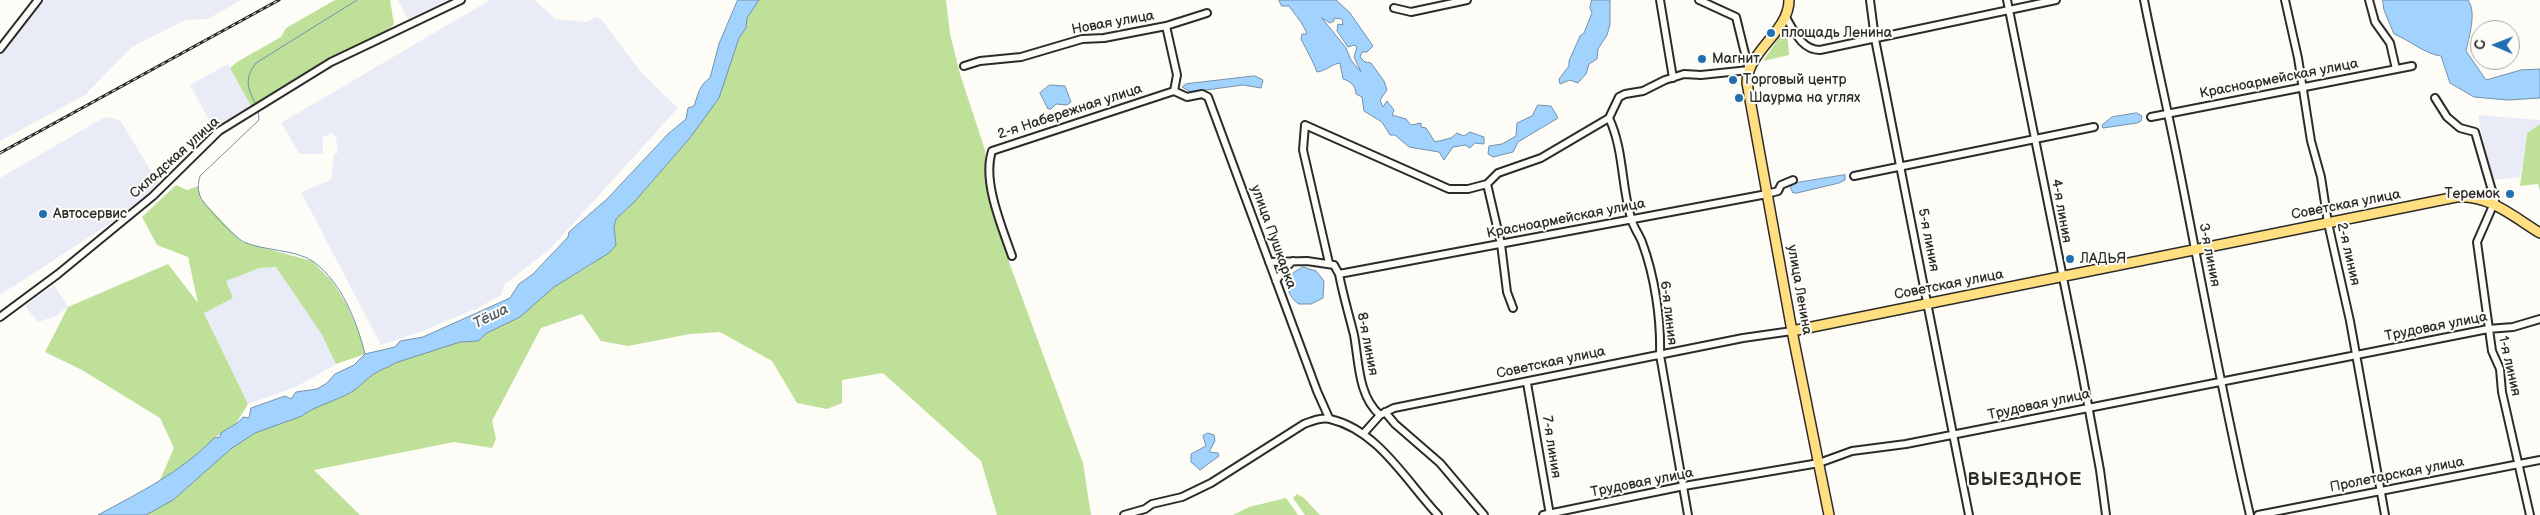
<!DOCTYPE html>
<html>
<head>
<meta charset="utf-8">
<style>
  body { margin:0 }
  #map { position:relative; width:2540px; height:515px; overflow:hidden; background:#fdfcf7; font-family:"Balsamiq Sans",sans-serif }
  canvas { display:block }
  .north { position:absolute; left:2470px; top:20px; width:50px; height:50px; box-sizing:border-box; background:#fdfcf7; border:1px solid #a9a8a5; border-radius:50%; rotate:271deg; font-size:14px; font-weight:700; line-height:20px; text-align:center; color:#2b2b2b }
  .north::after { content:''; display:block; margin:auto; width:18px; height:22px; background:#1f6fb2; clip-path:polygon(50% 0,100% 100%,50% 72%,0 100%) }
</style>
</head>
<body>
<div id="map">
<canvas width="2540" height="515"></canvas>
<div class="north">С</div>
</div>
<script>
const c = document.querySelector('canvas').getContext('2d');
c.lineJoin = 'round';
function paint(path, color) { c.fillStyle = color; c.fill(path, 'evenodd'); }
function trace(path, color, width, dash) { c.strokeStyle = color; c.lineWidth = width; c.lineCap = dash ? 'butt' : 'round'; c.setLineDash(dash || []); c.stroke(path); }
function write(font, color, halo, rows, align = 'center') {
  c.font = font + ' "Balsamiq Sans",sans-serif'; c.lineWidth = 4; c.setLineDash([]); c.textBaseline = 'middle'; c.strokeStyle = halo; c.fillStyle = color; for (const [text, x, y, turn = 0] of rows) {
    c.save(); c.translate(x, y); c.rotate((+turn || 0) * Math.PI / 180); c.textAlign = isNaN(turn) ? turn : align; if (halo) c.strokeText(text, 0, 0); c.fillText(text, 0, 0); c.restore();
  }
}
const built = new Path2D(`
  M42,0h199l-33,19 -22,1 -54,27 -47,48 -85,46v-86z
  M398,0h49l-39,19z
  M490,0h45l20,19 31,3 9,-5 7,3 38,51 38,37 -128,141 -45,35 -4,11 -23,13 -61,25 -36,12 -80,-153 30,-12 3,-26 4,-1 -2,-16 -4,-4 -9,4v17h-23l-19,-31z
  M228,64l24,44 -37,23 -25,-46z
  M2478,115l62,5v4l-13,9 -7,44 -28,3z
  M105,117l15,3 39,64 -28,26 -131,85v-117z
  M276,267l44,63 16,34 -40,23 -48,17 -44,-92 29,-14 -8,-17 35,-13z
  M54,285l14,22 -12,9 -18,6 -13,-16z`);
const green = new Path2D(`
  M335,0h55l4,24 -12,12 -130,72 -22,-40 7,-6 44,-25 5,-9z
  M759,0h187l4,34 10,40 25,76v28l24,84 74,201 8,52h-94l-16,-54 -98,-88 -41,7v23l-15,6 -30,-6 -25,-42 -52,-29 -30,2 -62,12 -27,-5 -19,-27 -41,14 -49,93 4,18 -4,9 -38,-6 -140,28 46,45h-214l27,-15 59,-52 23,-15 47,-17c8,-8 39,-17 51,-25 8,-5 14,-13 21,-17 7,-5 14,-6 20,-11l66,-21 18,-1 9,-8 33,-16 34,-30 37,-22 25,-20 -2,-18 2,-8 19,-18 54,-62 37,-62 13,-39 7,-10 1,-10z
  M1787,26l2,29 -26,6z
  M2540,124v67l-2,-7 -18,2 7,-53z
  M176,185l11,5 11,-4 3,13 41,43 70,19 20,20 15,24 13,30 5,19 -29,10 -15,-31 -45,-66 -16,1 -34,13 7,17 -29,15 44,91 -13,21 -21,13 -30,29 -24,13 14,-32 -14,-30 -78,-48 -37,-18 23,-45 100,-43 30,39 -10,-46 -31,-12 -15,-28z
  M1297,494l7,4 16,17h-15l-12,-17z
  M1286,498l12,17h-65l16,-8z`);
const water = new Path2D(`
  M738,0h21l-12,18 -1,10 -7,10 -20,60 -30,41 -54,62 -19,18 -2,8 2,18 -7,8 -55,34 -34,30 -33,16 -9,8 -18,1 -65,21c-7,5 -14,6 -21,11 -7,4 -13,12 -21,17 -12,8 -43,17 -51,25l-47,17 -23,15 -59,52 -27,15h-48c42,-23 82,-42 116,-77l6,-1 1,-4c8,-6 16,-8 22,-16l6,1 2,-10 34,-12 6,3 5,-7 21,-3 10,-6 8,-9 19,-9 11,-11 30,-7 5,-6 23,-4 87,-39 9,-14 14,-10 35,-37 1,-5 38,-33 61,-65 18,-15 2,-11 6,-2c4,-11 5,-21 16,-28l9,-34z
  M1279,0h57l14,13 23,33 -6,6h-5l-2,5 5,5 6,1 13,18 3,9 -7,10 3,7 4,-6 7,9 -2,5 14,4 5,6 10,-2v4l5,1 9,14 16,-4 6,-5 7,3 6,-4 14,5v7l-9,-1 -5,5 -5,-3 -12,2 -9,13 -5,-8 -30,-5 -14,-12h-5l-8,-13 -18,-11 -2,-14 -6,-3c0,-8 -6,-13 -13,-15l-3,-16c-8,1 -14,8 -23,9 -5,-13 -10,-21 -16,-33l1,-5h5c-4,-11 -11,-18 -18,-28h-7zM1322,18l8,5 4,-2v-3l8,1 1,6 -5,-1 -1,7 11,16 6,-2 3,2 -3,10 7,15 -10,-12 -5,-12z
  M1592,0h18v25l-3,10 -9,14 -1,10 -8,5 -3,10 -8,9 -8,-3 -10,4 -1,-5 10,-13v-5l11,-25 4,-3 8,-20 -2,-5z
  M2383,0h85c9,13 1,36 -2,51l20,29 35,-10 19,-1v29l-32,2 -34,-3 -24,-14 -9,-27c-16,-2 -30,-15 -47,-22l-10,-24z
  M1255,76l8,4 -2,8 -18,-3 -52,7 -9,-5 4,-3z
  M1050,85l15,1 6,16 -4,3 -11,-1 -5,5h-3l-8,-16z
  M1538,105l13,1 7,12 -40,24 -5,10 -20,5 -5,-3 1,-8 13,-2 14,-8 1,-13 15,-7z
  M2137,113l5,3 -1,5 -4,2 -34,5 -1,-3 10,-8z
  M1845,175v5l-6,3 -42,10h-4l-3,-6 5,-4z
  M1303,267l13,4 8,10 -1,17 -12,6h-12c-12,-8 -14,-19 -6,-31z
  M1208,433l6,2 1,6 -6,11 9,1 1,3 -19,14 -9,-8v-8l15,-8 -3,-10z`);
const stream = new Path2D(`
  M257,106c-10,-17 -13,-27 -1,-43l101,-63
  M258,110l1,10 -59,56c-2,8 -3,14 1,22 4,8 34,40 43,44 19,9 52,7 70,20 28,21 43,60 51,92`);
const minor = new Path2D(`
  M1660,0l13,78
  M1870,0l5,39 94,476
  M2007,0l74,367 19,103 6,45
  M2144,0c11,56 24,111 35,167 23,116 44,233 71,348
  M2285,0l13,58 13,83 10,36 7,46 22,98 35,194
  M2369,0l6,22 15,21 6,26
  M1394,8l17,4 56,-12
  M1785,16c9,14 16,34 35,34l236,-50
  M1166,26l11,49 -3,16
  M0,49l38,-49
  M964,66l16,-5 41,-4 61,-18 22,-1 62,-12 41,-13
  M1174,91l13,6 15,-3 6,3 109,294 12,27
  M2435,98l12,19 13,11 15,4 20,69 -18,41 15,109 8,18 2,23 28,123
  M2151,117l261,-51
  M1609,118c15,32 12,67 22,100 2,9 8,16 11,24 13,35 19,77 18,113l28,160
  M1609,118l10,-21 6,-3 18,-3 22,-11 19,-6 17,1 48,-5 -13,-53 -37,-17
  M1854,176l240,-49
  M1487,184l14,60 6,48 6,16
  M1012,256c-10,-29 -30,-75 -20,-105l182,-60
  M1269,262l38,-1 27,4 5,9c4,21 10,41 15,61 5,27 4,61 26,80
  M1329,263l-26,-113 2,-25 144,64h19l19,-5 11,-11 43,-15 68,-40
  M1339,274l428,-80 11,-3 3,-6 12,-5
  M1276,281l9,-13 8,-7
  M0,317l58,-43 95,-78 66,-65 112,-69 130,-62
  M1527,383l23,132
  M1385,412l10,12 45,39 44,52
  M1364,433l16,-18 14,-7 349,-70 49,-7
  M1124,515l21,-6 7,-5 30,-7 29,-14 93,-59c8,-3 17,-7 26,-5 48,11 76,62 108,96
  M1543,515l141,-29 135,-23 33,-12 54,-7 582,-115 25,-2 27,-8
  M2258,515l282,-55`);
const major = new Path2D(`
  M1789,0c0,32 -42,51 -42,83l45,248 37,184
  M1792,331l664,-134c32,-3 58,20 84,36`);
const rail = new Path2D(`
  M0,153l279,-153`);
const markers = [
  [1771,33,5,"#1f6fb2"],
  [1702,59,5,"#1f6fb2"],
  [1733,80,5,"#1f6fb2"],
  [1739,98,5,"#1f6fb2"],
  [2510,194,5,"#1f6fb2"],
  [43,214,5,"#1f6fb2"],
  [2070,259,5,"#1f6fb2"]
];
const streetNames = [
  ["Новая улица",1113,23,-10],
  ["Красноармейская улица",2279,79,-11],
  ["2-я Набережная улица",1070,112,-18],
  ["Складская улица",175,158,-42],
  ["Советская улица",2346,205,-11],
  ["4-я линия",2061,211,80],
  ["Красноармейская улица",1566,219,-11],
  ["улица Пушкарка",1273,237,70],
  ["5-я линия",1928,240,79],
  ["2-я линия",2348,254,77],
  ["3-я линия",2209,255,79],
  ["Советская улица",1949,285,-11],
  ["улица Ленина",1799,290,80],
  ["6-я линия",1668,313,83],
  ["Трудовая улица",2436,327,-11],
  ["8-я линия",1367,344,79],
  ["Советская улица",1551,363,-12],
  ["1-я линия",2509,366,77],
  ["Трудовая улица",2039,405,-12],
  ["7-я линия",1551,447,81],
  ["Пролетарская улица",2397,475,-11],
  ["Трудовая улица",1642,483,-11]
];
const poiNames = [
  ["площадь Ленина",1781,33],
  ["Магнит",1712,59],
  ["Торговый центр",1743,80],
  ["Шаурма на углях",1749,98],
  ["Теремок",2500,194,"right"],
  ["Автосервис",53,214],
  ["ЛАДЬЯ",2080,259]
];
const waterNames = [
  ["Тёша",491,317,-27]
];
const districtNames = [
  ["ВЫЕЗДНОЕ",2025,480]
];
paint(built, '#e9ecf7');
paint(green, '#bfe099');
paint(water, '#a2d3ff');
trace(water, '#7290aa', 1);
trace(stream, '#7290aa', 1);
trace(minor, '#2b2b2b', 10);
trace(major, '#2b2b2b', 12);
trace(minor, '#fdfcf7', 6);
trace(major, '#ffdf80', 9);
trace(rail, '#2b2b2b', 3);
trace(rail, '#fdfcf7', 1, [4]);
for (const [x, y, r, color] of markers) { const dot = new Path2D(); dot.arc(x, y, r, 0, 2 * Math.PI); c.fillStyle = color; c.fill(dot); trace(dot, '#fdfcf7', 2); }
write('14px', '#2b2b2b', '#fdfcf7', streetNames);
write('14px', '#2b2b2b', '#fdfcf7', poiNames, 'left');
write('italic 15px', '#4f5d6b', '#fdfcf7', waterNames);
c.letterSpacing = '1px';
write('bold 19px', '#2b2b2b', '#fdfcf7', districtNames);
c.letterSpacing = '0px';
</script>
</body>
</html>
